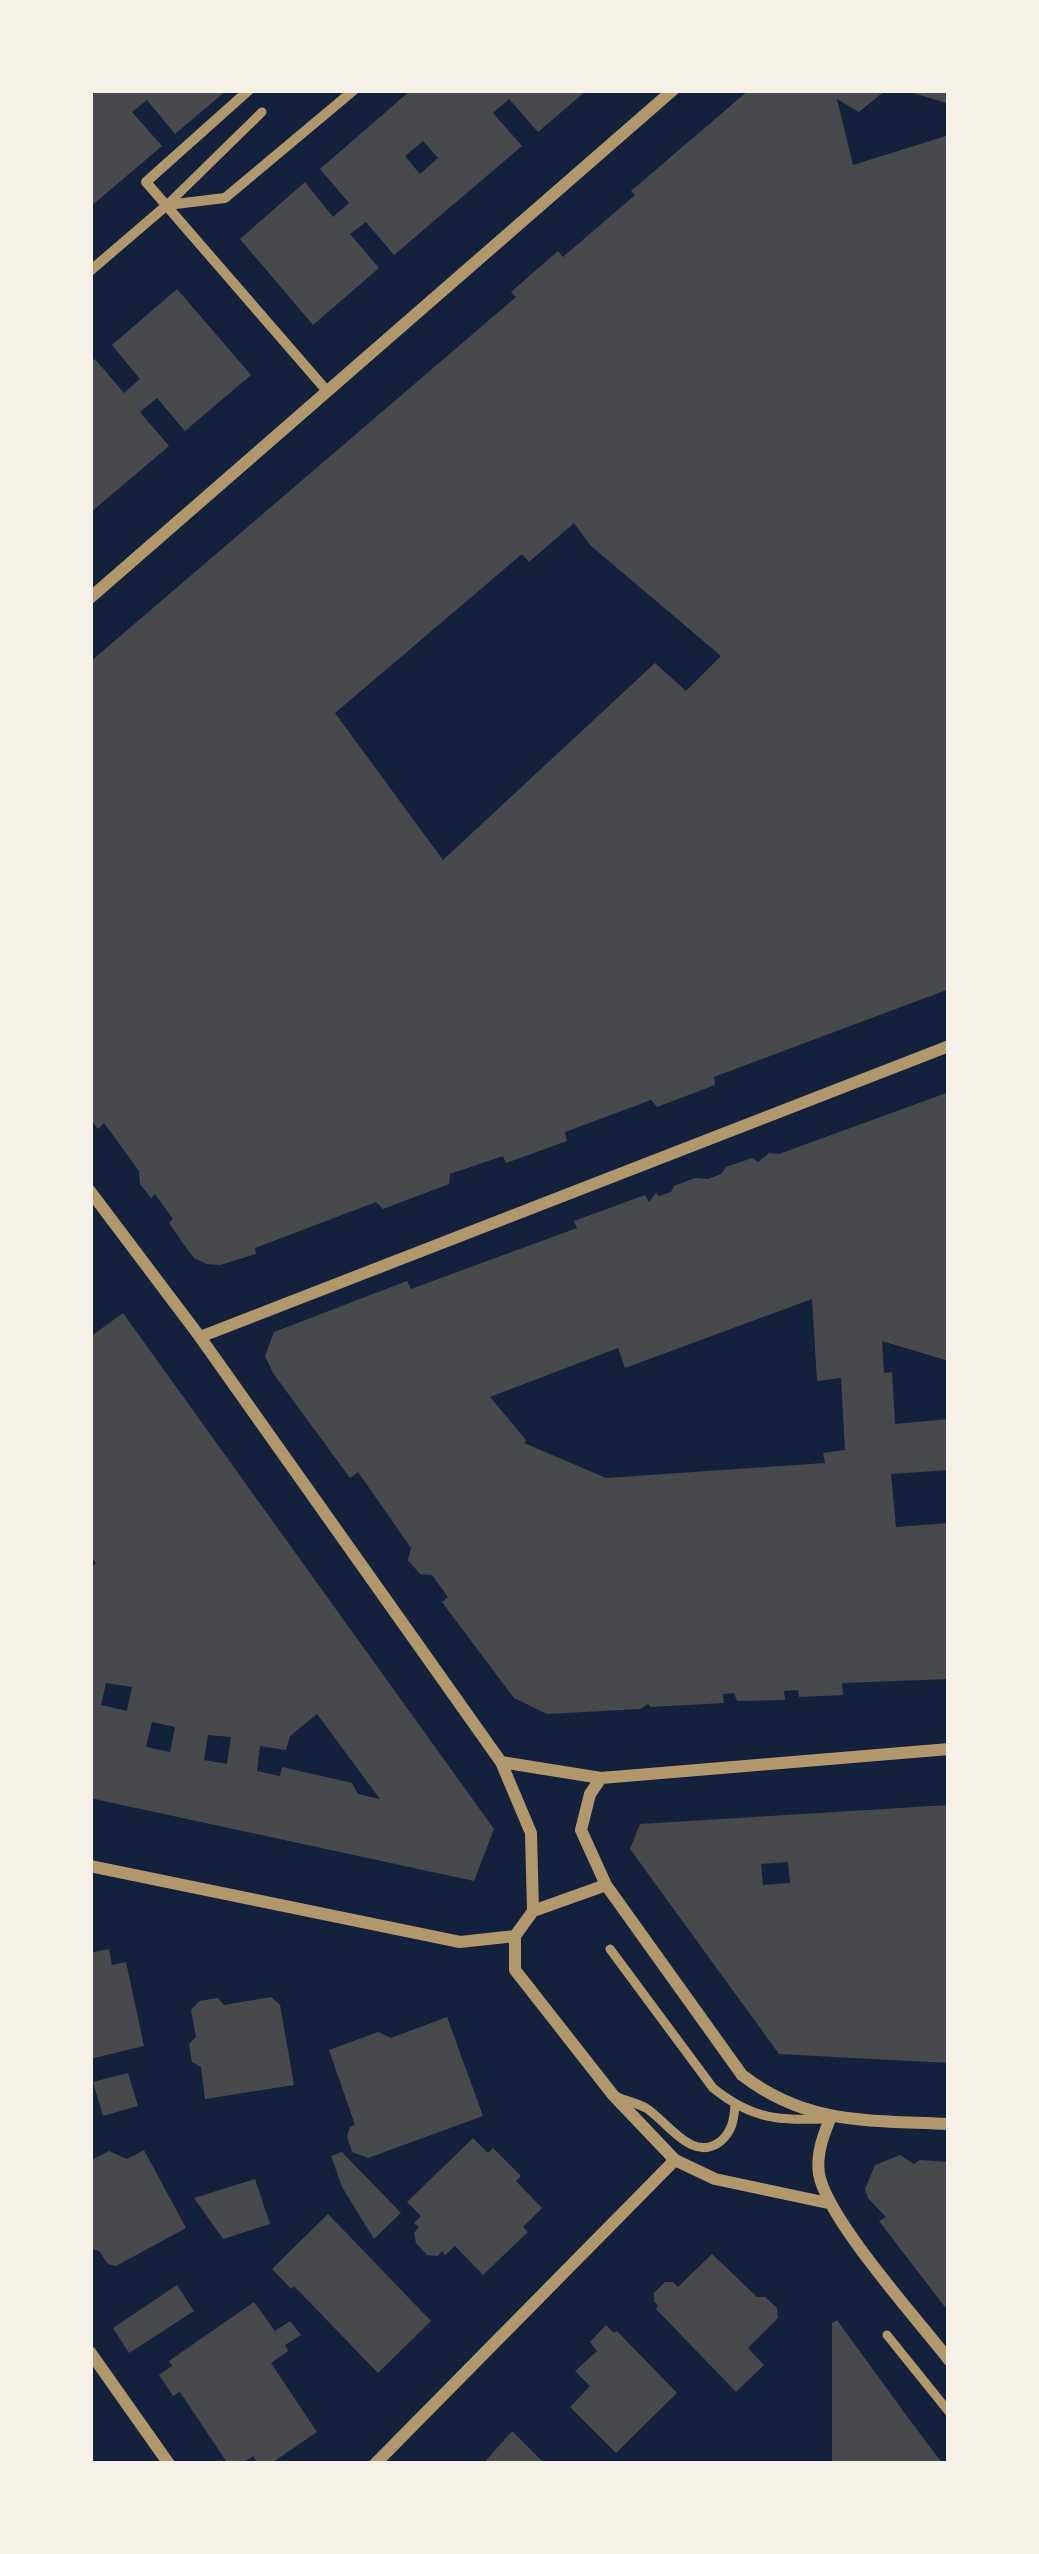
<!DOCTYPE html>
<html>
<head>
<meta charset="utf-8">
<style>
  body { margin:0 }
  #map { position:relative; width:1039px; height:2554px; overflow:hidden; background:#14213d; font-family:Montserrat,sans-serif }
  canvas { display:block }
  .frame { position:absolute; inset:0; border:93px solid #f6f1e7; pointer-events:none }
</style>
</head>
<body>
<div id="map">
<canvas width="1039" height="2554"></canvas>
<div class="frame"></div>
</div>
<script>
const c = document.querySelector('canvas').getContext('2d');
c.lineJoin = 'round';
function paint(path, color) { c.fillStyle = color; c.fill(path, 'evenodd'); }
function trace(path, color, width, dash) { c.strokeStyle = color; c.lineWidth = width; c.lineCap = dash ? 'butt' : 'round'; c.setLineDash(dash || []); c.stroke(path); }
const building = new Path2D(`
  M90,90l26,2 111,-2 -52,44 -28,-34 -15,12 30,34 -72,61z
  M411,90h62l3,3 4,-3h107l-49,42 -29,-33 -16,14 29,33 -128,109 -28,-33 -16,12 29,34 -66,57 -73,-86 65,-57 28,35 16,-14 -29,-34zM423,141l15,17 -18,16 -15,-18z
  M749,90h137l-27,22 -22,-13 16,66 96,-30v854l-235,88 1,8 -58,22 -6,-7 -86,32 2,9 -61,22 -3,-7 -53,18 -1,10 -66,25 -7,-7 -121,46 1,6 -36,11 -13,-1 -13,-6 -12,-16 -13,-19 4,-4 -18,-25 -4,4 -11,-14 -1,-13 -35,-48 -6,6 -8,-11v-456l426,-365 -5,-5 47,-41 5,6 72,-62 -4,-4zM574,523l16,22 131,111 -35,35 -31,-28 -212,197 -108,-147 187,-159 7,8z
  M903,90h46v5l-3,8z
  M177,289l74,86 -66,56 -28,-33 -17,14 29,34 -79,67v-149l5,-5 29,34 16,-14 -28,-34z
  M949,1092v269l-67,-20 2,32 8,-1 3,52 54,-5v51l-58,4 5,53 53,-4v156l-107,4 1,12 -44,2 -1,-7 -14,1 1,9 -48,1 -3,-8 -11,1 1,9 -73,4 -3,-3 -8,5 -93,5 -33,-16 -72,-96 6,-5 -16,-22 -12,-1 -12,-14 3,-12 -53,-76 -8,6 -77,-105 -8,-17 9,-24 133,-51 4,8 166,-61 -3,-7 71,-26 4,7 7,-9 3,3 12,-4 3,-6 21,-8 13,1 13,-5 5,-7 26,-9 6,4 11,-9 10,1zM812,1299l5,82 24,-3 4,72 -22,3 2,10 -219,15 -82,-35 2,-3 -36,-43 128,-49 7,20z
  M123,1313l371,516 -20,52 -384,-83v-229l6,-6 -6,-8v-218zM106,1683l26,4 -5,24 -26,-6zM317,1714l63,85 -22,-5 -6,-11 -70,-16 -2,9 -23,-5 3,-25 26,4 4,-14zM152,1722l23,5 -5,25 -24,-5zM208,1735l23,2 -4,27 -23,-4z
  M949,1805v258l-170,-9 -149,-205 10,-25zM788,1862l2,21 -27,2 -2,-21z
  M109,1949l3,16 14,-3 18,84 -54,13v-106z
  M271,1997l9,8 14,80 -89,14 -4,-32 -9,-5 -3,-18 7,-7 -5,-27 8,-9 19,-3 6,7z
  M447,2017l36,99 -115,42 -16,-6 -5,-16 3,-9 5,-2 -26,-75 49,-18 13,6z
  M128,2073l10,33 -35,10 -10,-34z
  M473,2138l15,15 5,-5 28,28 -5,5 26,27 -19,19 5,5 -45,43 -28,-29 -10,9 -3,-4 -4,5 -11,-1 -11,-12 -2,-10 5,-6 -5,-4 7,-7 -14,-14z
  M144,2150l42,78 -70,38 -8,-2 -9,-13 -9,-3v-87l19,-10 18,8z
  M342,2152l59,61 -27,26 -32,-52 -11,-31z
  M900,2155l14,9 6,-4 29,2v142l-4,3 -66,-86 7,-4 -18,-19 -3,-9 10,-24z
  M255,2179l15,45 -47,15 -29,-41z
  M328,2214l103,107 -53,52 -84,-87 -3,3 -19,-20z
  M712,2254l45,43h8l12,11 1,10 -30,30 16,17 -28,27 -80,-83 2,-3 -4,-5v-8l11,-11h8l5,5z
  M177,2285l17,26 -65,42 -16,-25z
  M254,2302l21,29 15,-10 11,14 -16,10 3,6 -17,12 46,69 -47,32h-11l-6,-8 -12,8h-13l-48,-72 -7,4 -14,-21 13,-9 -3,-5z
  M837,2320l72,99 34,45h-111v-141z
  M606,2325l8,8 3,-2 60,62 -61,60 -46,-46 20,-21 -15,-15 22,-20 -7,-9z
  M512,2431l33,33h-62z`);
const service = new Path2D(`
  M167,205l95,-93
  M610,1949l103,139c41,33 67,32 117,31
  M618,2097c8,4 19,6 28,11 21,13 46,56 75,33 11,-10 13,-21 14,-36
  M887,2335l62,77`);
const pedestrian = new Path2D(`
  M249,90l-103,92 181,209
  M90,271l77,-66 58,-7 129,-108`);
const minor = new Path2D(`
  M90,598l583,-508
  M90,1191l110,146 301,425 30,71 2,78
  M200,1337l749,-291
  M501,1762l100,16 348,-29
  M601,1778l-11,16 -9,36 25,55 136,190c66,51 129,45 207,49
  M90,1866l370,76 55,-6
  M606,1885l-73,26 -18,25v34l98,125 62,65 40,19 113,24
  M830,2119c-7,17 -14,36 -11,55 8,45 99,146 130,186
  M90,2352l79,112
  M375,2464l300,-304`);
paint(building, '#48494c');
trace(service, '#b1986c', 9);
trace(pedestrian, '#b1986c', 10);
trace(minor, '#b1986c', 12);
</script>
</body>
</html>
